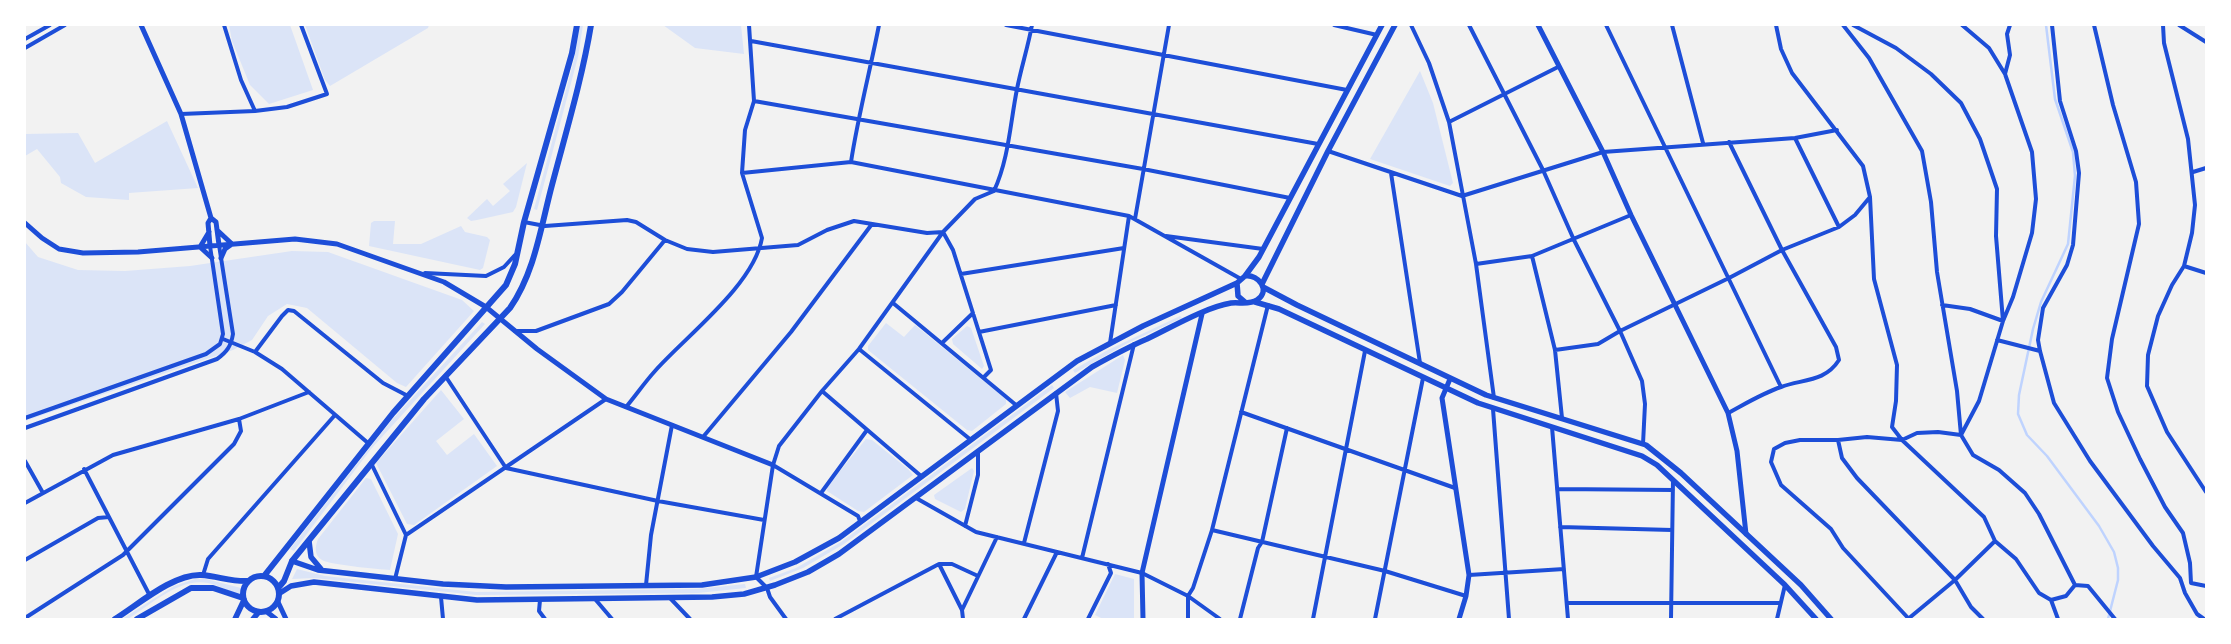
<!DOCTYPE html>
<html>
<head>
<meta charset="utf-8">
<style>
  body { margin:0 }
  #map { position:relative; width:2231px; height:644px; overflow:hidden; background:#f2f2f2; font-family:Quicksand,sans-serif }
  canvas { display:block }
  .frame { position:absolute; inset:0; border:26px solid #fff; pointer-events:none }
</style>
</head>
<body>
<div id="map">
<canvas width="2231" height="644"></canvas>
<div class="frame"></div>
</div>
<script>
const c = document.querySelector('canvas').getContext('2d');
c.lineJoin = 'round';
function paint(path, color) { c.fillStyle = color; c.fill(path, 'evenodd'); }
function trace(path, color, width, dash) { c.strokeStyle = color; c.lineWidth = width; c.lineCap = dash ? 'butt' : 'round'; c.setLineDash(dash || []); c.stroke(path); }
const green = new Path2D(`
  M229,25h61l23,65 -44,14 -19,-19 -18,-44z
  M305,25h124l-1,3 -98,58 -5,-6z
  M580,25h3l-5,32 -41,153 -3,-1 40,-149z
  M663,25h78l3,29 -49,-6z
  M1420,71l13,32 20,80 -3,3 -80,-27z
  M167,121l31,67 -69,5v7l-43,-3 -25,-14 -1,-6 -23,-28 -12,7v-22l53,-1 17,30z
  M527,163l-11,44 -3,5 -36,8 -6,1 -4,-3 20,-19 6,7 17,-15 -7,-7z
  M374,221h21l-2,23h28l40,-18 4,6 22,5 3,3 -7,28 -3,2 -111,-24 2,-23z
  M25,242l13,15 40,13 47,1 65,-5 102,-15 36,1 134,48 12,11 -68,76 -9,-4 -90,-75 -20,-4 -19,12 -16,24 -19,10 -208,71z
  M1180,316l2,2 -56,26 -51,29 -2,-3 35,-20z
  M482,322l3,2 -114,125 -77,102 -4,-2 101,-128z
  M886,323l18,14 11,-12 91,74v5l-34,27 -5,-1 -99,-80v-4z
  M967,326l4,2 13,38 -2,3 -29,-25 -1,-5z
  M1123,355l2,5 -8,33 -27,-6 -20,11 -5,-6z
  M1052,385l2,3 -210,156 -41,24 -33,13 -1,-3 27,-10 45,-26z
  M441,390l23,29 -28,22 11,14 27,-21 23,32 -83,59 -7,-1 -31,-61z
  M866,439l6,1 36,29 5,6 -49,37 -6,-1 -31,-20v-4z
  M972,468l2,3 -9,38 -4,3 -26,-13 -1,-4z
  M366,478l5,1 27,55 -8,36c-12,-1 -60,-5 -68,-10 -8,-5 -7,-13 -4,-21z
  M297,569l28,7 151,16 221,-3 48,-5 1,4 -48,5 -222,2 -161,-17 -23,1z
  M1115,574l19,5v40h-31l-8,-4z
  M195,579h11l35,9 -1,8c-10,-4 -21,-11 -32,-13 -28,-6 -58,22 -80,36h-6l52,-33z`);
const stream = new Path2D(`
  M2046,25l9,74 18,53 2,24 -7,68 -27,58 -8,27 -14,66 -1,19 9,21 20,21 52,70 15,26 4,16v12l-10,39`);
const minor = new Path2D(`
  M224,25l17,55 14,31 32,-4 40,-13 -26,-69
  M1006,25l341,65
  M1334,25l43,10
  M1411,25l18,38 20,59 27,142 18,134
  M1469,25l74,145 31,70 46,91 22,50 3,23 -2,40
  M1606,25l175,362
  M1672,25l31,118
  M1776,25l5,24 11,24 71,93 7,31 4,82 23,86 -1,36 -4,26 10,13 82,77 11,24 21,18 23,34 12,7 15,-4 9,-11
  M1843,25l26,33 53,93 9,51 6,70 20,119 4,44 12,20 26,15 26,23 14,21 36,71 13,1 27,33
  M1853,25l43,23 35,26 30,29 19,36 17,50 -1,47 7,85 -24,80 -18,34 -23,-3 -21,1 -15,7 -35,-3 -29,3h-38l-15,3 -11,6 -3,13 10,23 50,44 12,19 66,71
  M2052,25l8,76 16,50 3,22 -6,72 -6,20 -24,43 -5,32 2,11 14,52 36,58 63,85 27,32 5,15 12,21 7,5
  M2094,25l19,80 23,77 3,42 -27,115 -5,39 11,34 22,47 25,48 18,26 7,30 1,20 15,3
  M2163,25l1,18 24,96 7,66 -3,28 -8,33 -12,19 -14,31 -10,39 -1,31 20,46 39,60
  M2179,25l27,17
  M25,39l25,-14
  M751,41l567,103
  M25,48l40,-23
  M2005,74l5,-19 -3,-21 3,-9
  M754,101l389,68 147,29
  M181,114l74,-3
  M1449,122l109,-55
  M1795,138l44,89
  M1328,151l134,45 141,-44 192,-14 42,-8
  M851,162c7,-46 19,-91 28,-137
  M2193,172l13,-4
  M742,173l109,-11 278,54 112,63
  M1391,173l29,190
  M994,191c15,-33 16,-67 23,-102 4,-21 11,-42 15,-64
  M1135,219l34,-194
  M524,222l21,4 82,-6 9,2 29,18 22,9 26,3 85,-7 29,-15 27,-9 73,12 16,-1 32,-33 19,-8
  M1166,236l97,13
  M1532,256l23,94 7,68
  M1476,264l56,-8 99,-41
  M2184,266l22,7
  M425,273l61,3 18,-9 11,-12
  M961,274l163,-26
  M893,303l123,102
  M1942,305l28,4 33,12 10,-24 19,-64 4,-34 -4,-47 -27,-78 -16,-26 -27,-23
  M515,331h21l73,-27 13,-12 43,-52
  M979,332l137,-27
  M223,339l32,13 27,17 86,74
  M1997,340l43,11
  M942,343l31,-30
  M1110,343l19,-127
  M859,349l112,91
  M1555,350l43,-6 22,-13 109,-53 53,-28 57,-23 16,-12 15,-18
  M255,352l27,-36 6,-6 6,1 89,72 25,13
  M446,377l60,91 152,33 106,19
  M822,391l99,85
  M626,407c10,-12 19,-25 29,-36 31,-35 99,-86 107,-133l-20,-65 3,-43 9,-29 -5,-76
  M1493,409l16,210
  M1241,412l214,76
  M1728,413c17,-9 35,-20 53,-26 22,-8 44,-5 58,-27l-3,-13 -54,-97 -53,-108
  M25,418l181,-64 14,-10 3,-10 -13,-88
  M1552,427l16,192
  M25,428l192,-69c10,-7 14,-13 16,-25l-14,-89
  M703,437l88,-105 81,-108
  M1838,440l4,18 15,20 98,102 16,27 12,12
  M25,461l18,32
  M371,463l35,72 -11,44
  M773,465l85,51 2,5
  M84,469l66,127
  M1557,489l116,1
  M821,493l46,-63
  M916,498l60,34 166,41 46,23 32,23
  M25,503l88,-48 126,-36 70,-27
  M965,526l13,-51v-22
  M1560,527l112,3
  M1212,530l173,41 81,25
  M406,535l200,-136
  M1024,543l34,-132 -2,-18
  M1082,558l52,-214
  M25,560l73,-42 11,-1
  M939,564h13l26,12
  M203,575l5,-16 127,-144
  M1469,575l95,-6
  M646,585l5,-50 21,-110
  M441,597l2,22
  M670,598l20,21
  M595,599l17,20
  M540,600l-1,11 6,8
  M2051,600l7,19
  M1567,603h213
  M962,610l35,-73
  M25,618l98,-63 111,-111 7,-13 -2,-12
  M786,619l-16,-22 -3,-9 -11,-11 17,-112 6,-19 43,-55 37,-42 84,-117 10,18 38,120 -7,7
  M835,619l104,-55 23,46 1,9
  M1024,619l33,-67
  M1088,619l23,-46 -3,-9
  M1188,619v-23l5,-8 19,-58 56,-225
  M1240,619l18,-71 4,-6 25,-114
  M1313,619l52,-268
  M1375,619l48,-241
  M1671,619l2,-139
  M1777,619l8,-34
  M1908,619l47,-39 40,-39`);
const tertiary = new Path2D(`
  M141,25l40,89 30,104 5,4 3,23
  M1538,25l65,127 28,63 97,198 9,38 9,83
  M25,223l17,15 17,11 24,4 55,-1 157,-13 42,5 107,38 42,25 51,42 69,50 167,66
  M217,230l15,14 -7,5 -4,9
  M209,232l-9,15 12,11
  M210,246l-2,-23 3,-5
  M1450,379l-8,19 27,177 -3,21 -7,23
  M278,602l8,17
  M267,612l9,7
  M1143,619l-1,-46 60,-259`);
const secondary = new Path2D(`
  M1245,276l14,-19 123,-232
  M1262,284l66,-133 67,-126
  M1263,287l34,18 189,90 160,50 35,28 120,112 30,34
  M1255,302l24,7 199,94 164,53 15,9 128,120 31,34
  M309,541l2,16 10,12
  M292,561l26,9 125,14 63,3 196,-2 54,-8 39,-15 44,-24 238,-177 66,-35 94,-43
  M280,593l11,-7 23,-4 163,18 235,-3 32,-3 31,-9 33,-13 31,-18 253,-187c18,-10 36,-20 55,-28 23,-11 59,-32 84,-36 8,-1 19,2 26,-3 14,-9 2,-26 -12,-24l-8,7 1,13 7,6
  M235,619l9,-19
  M253,619l5,-6`);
const primary = new Path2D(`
  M243 594a18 18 0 1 1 36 0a18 18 0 1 1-36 0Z
  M264,576l129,-163 113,-128 9,-21 9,-42 48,-169 5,-28
  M279,587l5,-6 8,-20 132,-162 86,-91c25,-36 31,-82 42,-123 14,-53 30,-106 39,-160
  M115,619c24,-15 58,-45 86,-44 17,1 30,7 47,6
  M137,619l54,-31h22l30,10`);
paint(green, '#dbe4f7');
trace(stream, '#bfd3fe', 2.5);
trace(minor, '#1d4ed8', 4);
trace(tertiary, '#1d4ed8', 5);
trace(secondary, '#1d4ed8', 5.5);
trace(primary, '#1d4ed8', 6);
</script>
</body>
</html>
